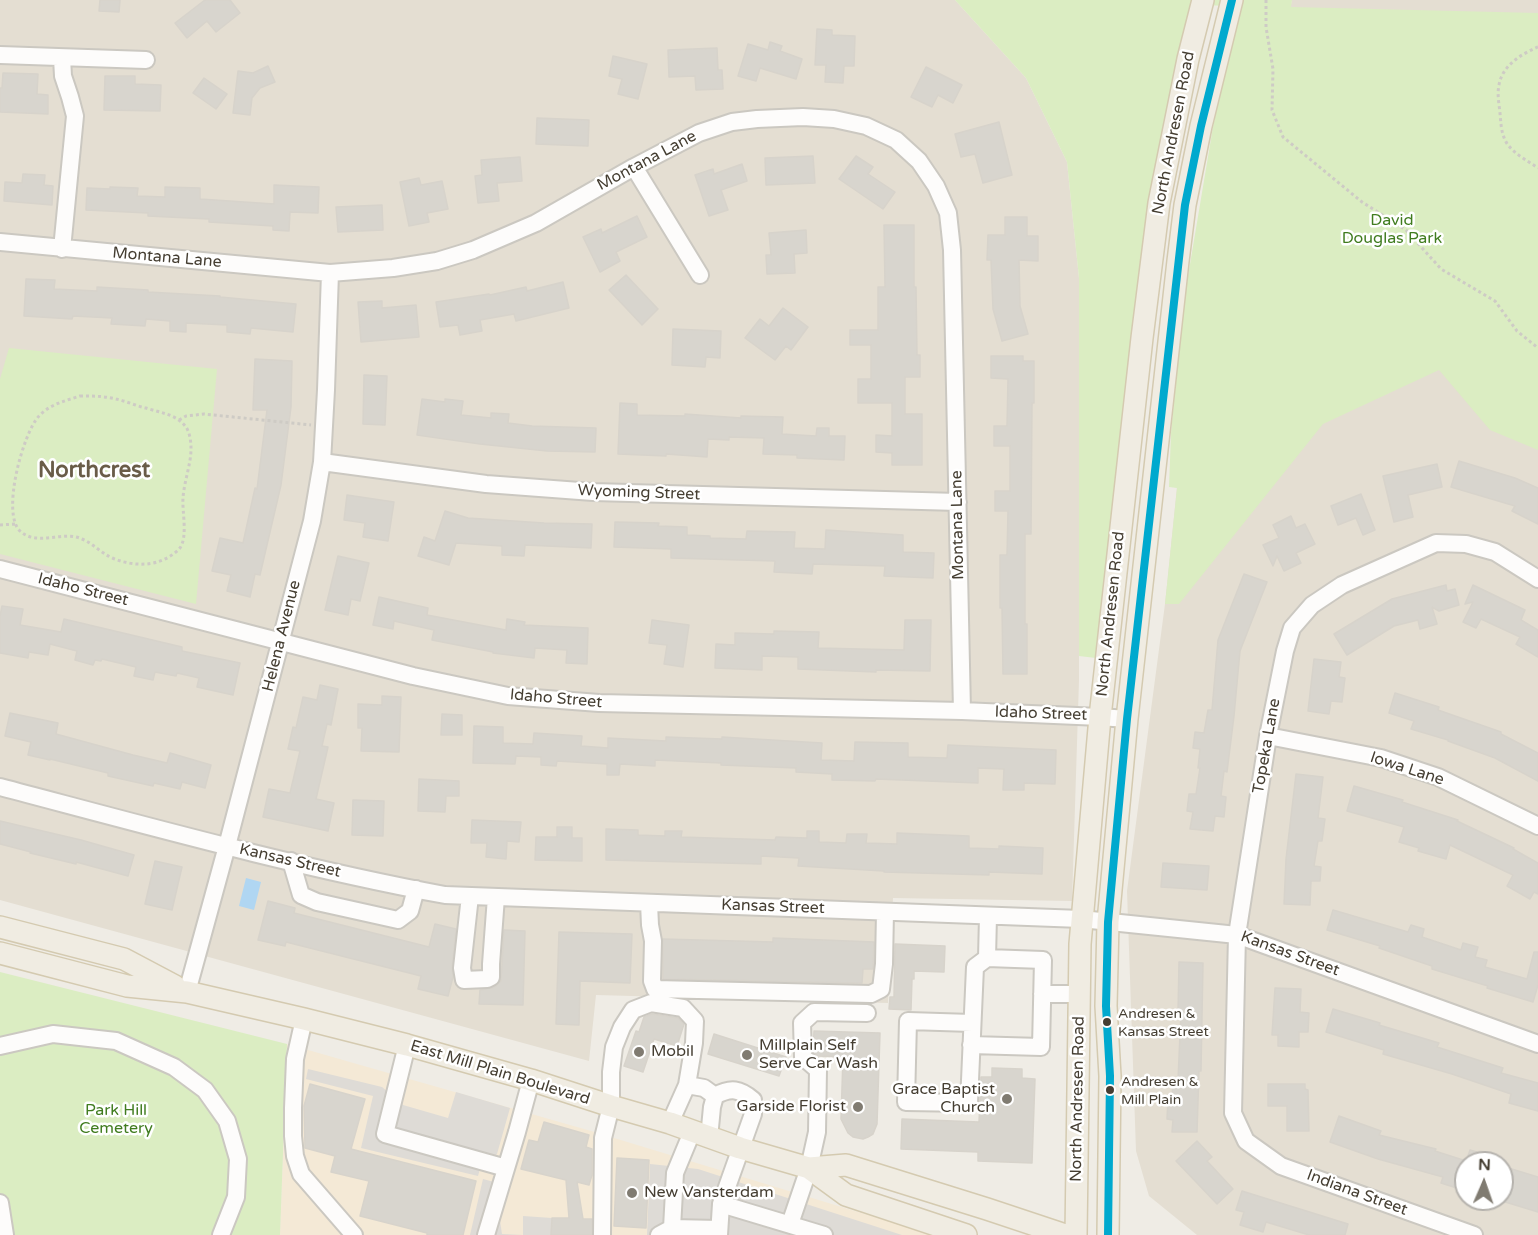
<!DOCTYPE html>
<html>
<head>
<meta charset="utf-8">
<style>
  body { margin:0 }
  #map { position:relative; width:1538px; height:1235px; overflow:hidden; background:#efece5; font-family:"Varela Round",sans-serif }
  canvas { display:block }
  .north { position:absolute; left:1454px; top:1151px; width:60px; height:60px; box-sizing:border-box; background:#fff; border:2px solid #b5b2ad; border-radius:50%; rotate:2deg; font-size:16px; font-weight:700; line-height:24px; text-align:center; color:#453e32 }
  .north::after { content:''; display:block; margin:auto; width:21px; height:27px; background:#807b71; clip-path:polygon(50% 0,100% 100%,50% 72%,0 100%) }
</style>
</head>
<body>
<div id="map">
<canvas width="1538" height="1235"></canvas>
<div class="north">N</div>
</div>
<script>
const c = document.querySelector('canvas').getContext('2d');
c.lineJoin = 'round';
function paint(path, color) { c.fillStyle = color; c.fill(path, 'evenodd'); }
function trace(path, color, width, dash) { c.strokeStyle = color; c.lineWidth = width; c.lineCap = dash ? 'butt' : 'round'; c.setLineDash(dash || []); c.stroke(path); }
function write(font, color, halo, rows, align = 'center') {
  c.font = font + ' "Varela Round",sans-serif'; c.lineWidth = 5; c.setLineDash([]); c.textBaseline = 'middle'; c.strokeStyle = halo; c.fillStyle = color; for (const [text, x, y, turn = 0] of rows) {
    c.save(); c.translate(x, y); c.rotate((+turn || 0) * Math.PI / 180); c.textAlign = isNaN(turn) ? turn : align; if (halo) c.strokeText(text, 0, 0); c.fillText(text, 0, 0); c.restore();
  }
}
const residential = new Path2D(`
  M0,0h955l71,78 41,84 12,116v402l-7,221 -179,-3 -5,105 -292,-8 -7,66 -589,-161z
  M1292,0h246v1235h-341l-48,-39 -13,-45 -9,-260 38,-287 12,-117zM1466,1163h36v36h-36z`);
const commercial = new Path2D(`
  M287,1044l304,87 343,104h-654z`);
const green = new Path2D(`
  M955,0h337l-1,7 247,6v437l-48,-20 -51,-60 -116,54 -144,180h-14l12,-116 -8,-1 2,-54 12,-127 30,-179 25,-121 -45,-1 -64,373 -33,280 -17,-2v-378l-12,-116 -41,-84z
  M9,348l208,21 -21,235 -196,-50v-175z
  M0,972l287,72 -7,191h-280z`);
const parking = new Path2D(`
  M308,1069l74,18 21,18 45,13 8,-26 54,16 -13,46 -16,11 -3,11 -117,-28 12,-52 -67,-17z
  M650,1164l48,5 204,66h-255z
  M483,1179l11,3 8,52 21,1v-19l29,2 -1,17h-81z`);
const water = new Path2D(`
  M246,878l15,4 -7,28 -15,-4z`);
const building = new Path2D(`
  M100,0h20l-1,12 -20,-1z
  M205,0h25l10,13 -24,19 -9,-11 -20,17 -12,-15z
  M817,29l15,1v5l23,1 -1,30h-10l-1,17 -18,-1 1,-17h-11z
  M770,42l12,4 -2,5 22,8 -6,20 -36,-11 -4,13 -18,-5 10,-32 20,6z
  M717,48l1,22h4l1,19 -27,1 -1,-14 -26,1 -1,-27z
  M613,56l34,8 -9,35 -20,-5 4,-15 -13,-3z
  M268,66l7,16 -15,6 -8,10 -2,17 -17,-2 5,-42 15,2z
  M926,67l36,18 -9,18 -15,-8 -6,12 -21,-10z
  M3,73l35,1 -1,20 11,1v19l-48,-2v-24h2z
  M105,76h30v8l26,1 -1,26 -56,-1z
  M204,78l23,16 -11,15 -23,-16z
  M537,118l52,2 -1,26 -52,-2z
  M999,122l13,53 -29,8 -8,-29 -14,3 -6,-23z
  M813,156l2,27 -49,2 -1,-27z
  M856,156l17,11 -5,7 27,18 -12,17 -44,-30z
  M520,157l2,24 -25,2 2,18 -21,2 -3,-27 7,-1 -1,-15z
  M742,164l5,17 -26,9 7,20 -19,6 -14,-41 18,-6 1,5z
  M23,174l22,1 -1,10 9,1 -1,19 -48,-4 1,-19 17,1z
  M419,178l2,7 21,-4 6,28 -21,4 2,9 -20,4 -9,-44z
  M274,185l45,2 -1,26 -28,-1 -1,19 -16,-1v-4l-64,-4v-3l-61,-3v-3l-62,-3 1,-22 23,1v-2l28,1 -1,8 28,1v-10l35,1v11l74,5z
  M382,205l1,25 -45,2 -2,-25z
  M637,216l10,21 -31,15 4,9 -20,11 -17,-35 18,-8 1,4z
  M1005,217h22v19h11v25l-19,-1 1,46 8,28 -26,7 -9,-32 -2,-49h-4l1,-25h17z
  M884,225h30v62h2l1,68h3v22h-15v37h17v51h-30v-12l-16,-1v-17l16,1v-33h-34v-24h13v-34h-21v-15h28v-43h7z
  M806,230l1,23 -13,1 1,19 -28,1 -1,-19h5l-2,-22z
  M626,275l32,34 -16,16 -33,-35z
  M26,279l29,1 -1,9 43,2v-4l51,3v2l72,4v1l76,7 -3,28 -42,-4 -1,6 -23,-2v-7l-41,-2v9l-16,-1v-10l-24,-2 -1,7 -34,-2 1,-6 -39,-2 -1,3 -48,-3z
  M563,282l6,26 -53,13 -2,-7 -34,6 2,11 -22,4 -2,-10 -18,2 -4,-25 53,-8 1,1 36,-8 1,4z
  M382,301v7l34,-3 3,32 -58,5 -3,-40z
  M783,308l25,19 -17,23 -5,-4 -11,14 -30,-22 15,-19 9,7z
  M673,329l48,2 -1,27 -14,-1 -1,10 -33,-2z
  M991,356h32v5h11v42h-2l-1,131h-6v90h2v50h-24l-1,-66h-2v-53h7l1,-44h-13v-20h15v-45h-16v-20h13l1,-47 -17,-1z
  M255,359l37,2 -1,46 -10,78 -21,90 -5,-1 -5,23 -23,-6 4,-16 -19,-4 8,-33 23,5 12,-55 2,1 10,-79h-14z
  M364,375l23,1 -2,49 -22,-1z
  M422,399l23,3v-3l18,2 -2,14 30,3v-5l18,1 -1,9 24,3 64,2 -1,24 -48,-1 -67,-7 -63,-9z
  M620,403l17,1v11l48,1v-2l56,4v-2l42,1 -1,17 34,2 1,-8h12v8h16l-1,24 -47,-2v-3l-34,-1 1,-16 -35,-1v3l-21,-1 -1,18 -41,-3v2l-48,-2z
  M1459,461l56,17 23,10v36l-26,-13 3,-5 -64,-19z
  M1437,464l5,23 -34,8 5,22 -19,5 -11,-46z
  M1361,494l14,36 -12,5 -7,-17 -18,7 -7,-19z
  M347,495l47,7 -6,39 -25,-4 2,-14 -21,-3z
  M445,511l23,7 76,5 48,1 -1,24 -66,-3 -1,11 -22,-1v-9l-46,-3 -7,22 -31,-9 6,-19 11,4z
  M1291,516l5,12 9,-4 10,20 -19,9 5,10 -17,8 -7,-15 -4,10 -10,-21 16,-7 -6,-13z
  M615,522l44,1 -1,3 29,1v8l23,1v2l36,1 1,-8 48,1 -1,16 31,1 1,-19 77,5v17l31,1 -1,25 -49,-2 1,-10 -72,-2 -1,10 -38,-2 1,-11 -104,-3v-9l-57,-2z
  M338,556l31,7 -9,38 -9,-2 -3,16 -23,-5z
  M1244,574l23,8 -27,69 -6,65 -7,56 -3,-1 -3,25 5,1 -2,20 -9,-1 -2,15 -23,-2 3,-17 -6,-1 2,-17h7l4,-26h-2l2,-19 -7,-1 2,-16 9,1 4,-23h4l6,-70z
  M1446,585l1,6 8,-2 4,16 -20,6 -7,-4 5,17 -17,5 -2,-9 -24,6 -47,29 -13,-21 58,-35z
  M1473,585l52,25 -4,10 17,10v27l-22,-13 4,-7 -39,-18 -5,9 -13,-6 10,-20 -8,2z
  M379,597l49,11 -1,7 79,15 1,-11 18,3 -1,3 64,3 -1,36 -21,-1 1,-13 -32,-2 -1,10 -41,-5v-1l-61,-12 2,-10 -40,-9 -1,8 -20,-4z
  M2,606l21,3 -3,16 41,7 3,-13 118,28v4l58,12 -7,32 -36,-8 2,-9 -22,-5 -1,3 -21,-4 -2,8 -19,-4 2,-9 -34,-8 -1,2 -6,-1 -2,5 -18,-5 2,-9 -27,-7 -2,11 -19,-3 -1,6 -28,-5v-37z
  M652,620l37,5 -6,42 -19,-3 3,-19 -18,-2z
  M905,620h26l-1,51 -54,-1v2l-78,-3v-12l-36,-1v14l-47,-2 1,-24 19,1v-12l39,1v-3l45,1 -1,16 86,2z
  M1314,659l27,3 -2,15 6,1 -3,24 -11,-1 -2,13 -21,-3z
  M320,685l18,4 -7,36 -4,-1 -5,22 6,1 -12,52 18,4 -6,28 -65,-14 6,-28 21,4 10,-42 -12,-2 5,-22 3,1 7,-31 14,3z
  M1395,693l44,14 -1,3 63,22v2l37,19v28l-43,-23 -47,-17v-1l-37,-11 3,-8 -25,-8z
  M382,696l19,1 -2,55 -38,-1 1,-23h-4v-24l24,1z
  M10,713l48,10 -2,11 77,21 34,8 3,-10 41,12 -6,23 -23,-6 -2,7 -26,-6 -1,3 -45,-10v-3l-58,-14v1l-22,-5 3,-13 -26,-6z
  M442,714l20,1v20h-21z
  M474,726l29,1v16l30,1 1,-11 48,3 -1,10 27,2v-10l58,3v-4l56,2v-2l100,6 -1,17 33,1 1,-19 53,1v14l39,1 1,-13 108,5 -1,34 -31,-1v7h-21l1,-21 -26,-1v15l-102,-4 -1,2 -43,-1v-6l-36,-2v-4l-75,-3v-2l-66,-3v6l-35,-2 -1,11h-12v-11l-50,-3 -1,5 -15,-1v-8l-25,-1 -1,8 -42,-1z
  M1296,774l27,3 -5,41 7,1 -3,22h-4l-4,25 7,1 -1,14h-9l-1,24 -26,-1 2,-45z
  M419,779l40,2v15h-13l-1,16 -27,-1z
  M1354,786l49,14 -1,2 56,18 -1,1 57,27 -1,1 25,14v31l-4,-2 -4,7 -23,-13 6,-11 -63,-30 -4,14 -28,-8 1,-3 -20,-6 5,-15 -57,-16z
  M353,800l31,1 -1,35 -31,-1z
  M472,820l49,2 -2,20 -12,-1 -1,18 -20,-2 1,-14h-16z
  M0,821l81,19 53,15 -6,21 -52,-14v2l-46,-11 1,-1 -31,-8z
  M557,827h15v11h10v23l-47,-1 1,-23h21z
  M606,829l32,1v5l27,1v-5h17l-1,6 94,3 1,-3 31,1v-7h12v11l27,1 1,-9h20l-1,9 31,1v-11l72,3v12l30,1v-3l44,2 -1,26 -53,-2v3l-105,-3v-1l-86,-5 1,-8 -38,-2v8l-155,-4z
  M155,861l27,6 -10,43 -27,-6z
  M1163,863l46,3 -2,24 -46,-3z
  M268,901l27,7 -1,5 135,34 6,-23 21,5 -4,38 1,10 -5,19 -30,-7 3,-13 -135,-34 -1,4 -27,-6z
  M1333,910l75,22 3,-7 13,4 -2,8 39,13 2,-7 15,4 -3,10 12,3 -2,7 42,12 7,-27h4v33l-5,17 -46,-14 1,-2 -56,-17v-3l-53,-18 1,-2 -53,-16z
  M504,930l21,1 -2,74 -44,-1 1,-14 12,-2 4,-2 5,-5z
  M559,932l73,2 -2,49 -50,-2 -1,44 -23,-1z
  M773,938l101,4 -1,27h-10l-1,14 -199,-4v-40l110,3z
  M895,944l50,2 -1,26 -30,-1v8h-2l-1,31 -22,-1 1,-12h4z
  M1179,962l24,1 -2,108h-2l-2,61h-25l1,-12 -6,-1 1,-21 4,1 1,-19h5l3,-67h-3z
  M1275,988l26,1 -1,23 9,1 -1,19h-9v15l-21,-1v-11h-6z
  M1333,1009l47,14 -1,2 60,18 -2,4 66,21 -2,5 37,10v28l-29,-8 2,-9 -59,-20 -69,-20 1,-4 -58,-18z
  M652,1014l26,4 6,6 -7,22 -23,-7 -11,33 -19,-6 12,-35 3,1 5,-15z
  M814,1031l66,2 -3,91 -4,10 -5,3 -5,2 -10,-2 -5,-4 -7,-14 2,-62 -25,-1 -5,-4z
  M714,1034l72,23 -7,19 -71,-22z
  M992,1068l30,1v9l13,1 -3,84 -54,-2v-9l-77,-3 1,-30 77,3 2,-45h11z
  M310,1084l55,15 -14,50 125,32 -13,54h-36v-2l-67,-17 9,-35 -38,-9 4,-16 -30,-8 -1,-42z
  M1268,1084h37v5l3,1 1,41h-22v-25h-19z
  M1339,1116l42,15 -2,4 57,14 -1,2 31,10v1l4,-12 34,10v3h-38v28l-25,-8 2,-6 -65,-18 -48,-17z
  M544,1122l45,13 -3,12 6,2v26l-3,10 -12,-3 6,37h9v16h-41l1,-17h17l-3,-38 -45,-11 8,-29 9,2z
  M1197,1141l15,16 -5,4 26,28 -16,15 -41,-43z
  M617,1158l32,2 -3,68 -32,-2z
  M1502,1166l36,11v35l-36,-11z
  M1242,1191l106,33 -3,11h-36l-43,-13 -3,10 -23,-7 4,-13 -8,-2z`);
const path = new Path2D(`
  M1266,0v27l7,42 -1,41 11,27 79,65 44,28 35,39 54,32 22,30 21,17
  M1538,47c-17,7 -36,19 -39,38 -2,9 0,19 1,28 1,11 1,22 8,32 8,10 20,16 30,23
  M80,396c12,0 24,0 36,3 10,2 20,7 30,9 15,5 30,6 40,19 4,6 5,15 5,22 0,15 -7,33 -8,49 -1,14 5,38 -3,50 -5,6 -15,12 -23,14 -16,5 -38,1 -52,-8 -8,-5 -15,-12 -23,-15 -19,-9 -45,8 -62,-8 -19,-18 3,-98 19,-115 11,-12 26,-15 41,-20z
  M179,420l7,-4 18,-2 107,11
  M0,525l15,-1`);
const minor = new Path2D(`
  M0,55l146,5
  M634,167l66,108
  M0,242l330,31 63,-5 44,-7 36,-11 63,-27 98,-56 65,-34 33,-11 25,-3 46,-2 31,2 32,7 30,14 23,21 17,25 12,27 4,37 10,461
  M62,249l13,-133 -5,-19 -7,-21 -1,-18
  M322,462l164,22 107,8 365,10
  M0,569l413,107 95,20 91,7 363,8 138,6 27,2
  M1268,736l113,22 57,19 100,49
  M0,787c148,39 295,80 445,108l636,24 156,16 301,109
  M291,861l10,34 16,7 81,18 12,-9 6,-22
  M470,896l-8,72 2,12 23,-1 4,-2v-13l5,-67
  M649,903l1,22 3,16 -1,40 3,8 216,5 10,-5 3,-25 1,-52
  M187,992l40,-146 85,-325 10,-59 4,-72 4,-117
  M1042,994h37
  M304,1019l-9,40 -2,49v28l2,20 6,18 53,61
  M972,1023l-64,-2 -2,81 63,1 6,-136 12,-9 1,-42
  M407,1045l-22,89 121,34
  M971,1045l70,2 2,-87 -56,-2
  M0,1046l53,-12 63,7 58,26 31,23 22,31 11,38 -2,38 -15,38
  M687,1085l17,3 11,8
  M709,1138l3,-31 3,-11c16,-9 25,-7 38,4v14l-32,90 -2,31
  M0,1203l5,32
  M721,1204l103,31
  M790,1224l19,-56 8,-36 1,-62 -15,-13 -1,-34 12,-11 53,1
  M672,1228l3,-55 17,-41
  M486,1235l31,-103 14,-52
  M602,1235l1,-97 8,-32v-34l3,-25 8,-20 11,-17 18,-7 32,5 12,13 -1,22 -7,42 -17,38
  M659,1235l13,-7 47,1
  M1474,1235l-193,-69 -35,-25 -13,-28 4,-178 31,-199 17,-85 7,-23 20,-23 30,-20 94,-42 30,1 29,8 43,27`);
const major = new Path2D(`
  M0,927l124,32 51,27
  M0,953l127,33 60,6 117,27 103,26 124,35 80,26 59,17 70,25 69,20 37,27 120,40
  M809,1168l37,-3 141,44 78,26
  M1076,1235l4,-291 20,-227 42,-379 17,-135 29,-144 15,-59
  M1108,1235l2,-159 -4,-70 2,-84 19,-203 51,-458 7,-56 16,-79 31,-126`);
const bus1 = new Path2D(`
  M1108,1235l2,-159 -4,-70 2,-84 19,-203 58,-514 16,-79 31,-126`);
const markers = [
  [1107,1022,5,"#453e32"],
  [639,1052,6,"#807b71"],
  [747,1055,6,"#807b71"],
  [1110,1090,5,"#453e32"],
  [1007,1099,6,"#807b71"],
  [858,1107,6,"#807b71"],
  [632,1193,6,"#807b71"]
];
const busNames = [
  ["Andresen &",1118,1014],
  ["Kansas Street",1118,1032],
  ["Andresen &",1121,1082],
  ["Mill Plain",1121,1100]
];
const streetNames = [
  ["North Andresen Road",1174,133,-79],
  ["Montana Lane",647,161,-28],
  ["Montana Lane",167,258,5],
  ["Wyoming Street",639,493,2],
  ["Montana Lane",958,525,-91],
  ["Idaho Street",83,590,14],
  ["North Andresen Road",1111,614,-84],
  ["Helena Avenue",282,636,-76],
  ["Idaho Street",556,699,5],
  ["Idaho Street",1041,714,2],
  ["Topeka Lane",1267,746,-80],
  ["Iowa Lane",1407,769,18],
  ["Kansas Street",290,861,13],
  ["Kansas Street",773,907,2],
  ["Kansas Street",1290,954,20],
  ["East Mill Plain Boulevard",500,1073,17],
  ["North Andresen Road",1078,1099,-89],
  ["Indiana Street",1357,1193,20]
];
const parkNames = [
  ["David",1392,221],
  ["Douglas Park",1392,239],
  ["Park Hill",116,1111],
  ["Cemetery",116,1129]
];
const poiNames = [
  ["Millplain Self",759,1046],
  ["Serve Car Wash",759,1064],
  ["Mobil",651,1052],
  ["Grace Baptist",995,1090,"right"],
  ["Church",995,1108,"right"],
  ["Garside Florist",846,1107,"right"],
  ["New Vansterdam",644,1193]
];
const districtNames = [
  ["Northcrest",94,471]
];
paint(residential, '#e4ded2');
paint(commercial, '#f4e9d6');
paint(green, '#dbedc2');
paint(parking, '#dedbd6');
paint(water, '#b0d6f2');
paint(building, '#d8d5ce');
trace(building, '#d7d3cb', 1.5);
trace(minor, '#cbc8c1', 20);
trace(major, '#d4cab0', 24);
trace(path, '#cecbc5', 3, [3, 3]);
trace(minor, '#fdfcfb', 16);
trace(major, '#f0ece2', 21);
trace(bus1, '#00a9ce', 8);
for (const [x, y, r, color] of markers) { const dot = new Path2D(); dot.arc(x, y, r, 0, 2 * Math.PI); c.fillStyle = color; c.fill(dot); trace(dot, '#fff', 2); }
write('14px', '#453e32', '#fff', busNames, 'left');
write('16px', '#453e32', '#fff', streetNames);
write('16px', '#407c1f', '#fff', parkNames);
write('16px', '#453e32', '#fff', poiNames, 'left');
write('bold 22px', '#695c48', '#fff', districtNames);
</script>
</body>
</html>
